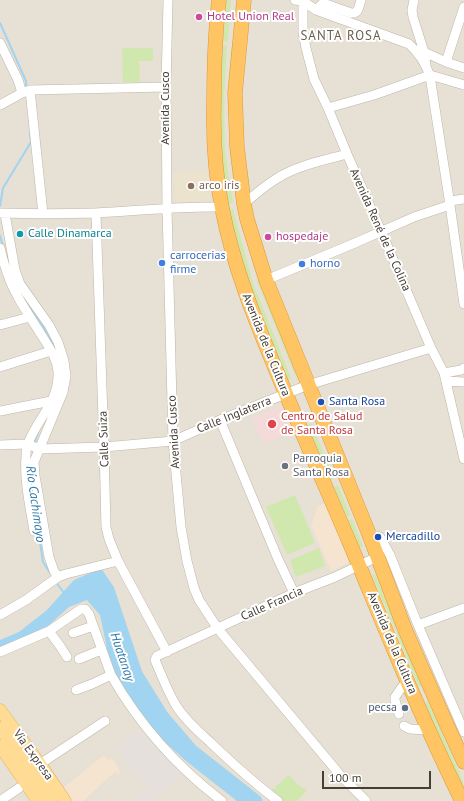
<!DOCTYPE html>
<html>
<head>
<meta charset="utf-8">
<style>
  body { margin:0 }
  #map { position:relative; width:464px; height:801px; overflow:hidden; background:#f3eee6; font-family:"PT Sans",sans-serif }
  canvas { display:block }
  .scale { position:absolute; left:322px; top:771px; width:109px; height:18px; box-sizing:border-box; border:2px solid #463e35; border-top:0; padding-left:5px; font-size:12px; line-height:14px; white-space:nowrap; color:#463e35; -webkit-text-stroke:3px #fff; paint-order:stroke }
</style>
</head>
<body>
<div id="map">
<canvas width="464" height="801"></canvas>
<div class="scale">100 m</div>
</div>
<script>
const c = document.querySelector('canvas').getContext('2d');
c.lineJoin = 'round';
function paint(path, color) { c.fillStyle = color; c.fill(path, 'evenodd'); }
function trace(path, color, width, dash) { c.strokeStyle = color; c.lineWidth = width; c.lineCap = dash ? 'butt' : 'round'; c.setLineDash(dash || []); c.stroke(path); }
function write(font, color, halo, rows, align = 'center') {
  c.font = font + ' "PT Sans",sans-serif'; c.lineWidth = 4; c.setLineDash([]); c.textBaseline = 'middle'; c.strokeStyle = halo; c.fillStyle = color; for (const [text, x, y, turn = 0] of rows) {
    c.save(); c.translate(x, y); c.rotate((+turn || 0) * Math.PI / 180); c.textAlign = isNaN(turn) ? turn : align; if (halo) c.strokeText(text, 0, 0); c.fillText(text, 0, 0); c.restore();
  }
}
const residential = new Path2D(`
  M0,0h464v801h-464z`);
const commercial = new Path2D(`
  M325,503l25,59 -19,9 -20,-45 7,-20z
  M104,755l5,5 3,-2 8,13 -2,4 -2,-4 -33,30h-10l-10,-13z`);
const industrial = new Path2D(`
  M140,730l44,44 -34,27h-9l-4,-6 9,-8 -30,-40z`);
const education = new Path2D(`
  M207,170l3,30 -34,3 -3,-30z`);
const medical = new Path2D(`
  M282,405l11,25 -29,14 -12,-26z`);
const green = new Path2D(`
  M227,0h4l-3,42 -5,-1z
  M223,45l4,1 -3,51 1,55 8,51 -5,1 -7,-52 -2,-55z
  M231,47h4l6,156 -4,1 -7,-48 -2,-68z
  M122,48h31v13h-14l1,21h-17z
  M233,209l20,74 38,95 -3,2 -39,-97 -20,-73z
  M261,280l38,93 -4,2 -38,-94z
  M311,423l23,55 -3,3 -23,-56z
  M338,485l12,30 -3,2 -13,-30z
  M295,495l20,48 -28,12 -21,-48z
  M352,519l11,27 -3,2 -12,-28z
  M319,548l6,18 -29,11 -6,-17z
  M375,574l22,54 -2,1 -23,-54z
  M399,631l23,55 -3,1 -23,-55z
  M428,702l36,82v7l-40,-88z
  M289,775l9,10 9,5 -10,11h-15l-12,-9z`);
const water = new Path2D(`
  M95,571l13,19 28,84 26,42 29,34 65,51h-19l-51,-40 -38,-34 -37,-60 -11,-52 -13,-15 -18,7 -30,27 -39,14v-8l19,-8 28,-22 27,-30z`);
const stream = new Path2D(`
  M0,23l26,58v7
  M0,206l3,-18 28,-46 -1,-9
  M0,236l3,10
  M25,301l25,36 3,10
  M34,444l4,-11
  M30,475l13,87 7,11
  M56,582l8,11`);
const river = new Path2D(`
  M95,571l13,19 28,84 26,42 29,34 65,51`);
const minor = new Path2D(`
  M168,0l-2,87 1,121 6,233 8,86 6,34 7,27 5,12 19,29 26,31 97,116 25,25
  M295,0l8,1 13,9 93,34c9,8 17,21 21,32l20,129 14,99
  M303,0v32l3,16 8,31 14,29 19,46 34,77 50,117 13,25 20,86
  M414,0l-2,10 1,7 11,35 2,13
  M316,10l7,-7 28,10c8,1 8,-7 10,-13
  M0,43l18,37 4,13
  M424,52l22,10 18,6
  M446,62l18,-55
  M30,90l13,124
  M0,105l22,-12 8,-3 136,-3
  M328,108l46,-13 56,-20 34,10
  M450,201l14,-2
  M244,204c10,-9 21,-18 32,-25 19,-13 49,-19 71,-25
  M0,213c32,1 64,1 95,0 42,-2 84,-7 126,-6
  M96,213l8,234 2,80 3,12 9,22 49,91
  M5,214l10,56 5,14 29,41 9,17 6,19 2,15 -3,16 -29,70 1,14 14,81 5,14 4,6
  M0,248c4,17 9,34 18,49 7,13 16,26 24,39 7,11 15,22 16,36 1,31 -21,46 -30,72 -2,3 -2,8 -2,12 -2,25 4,50 8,75
  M266,280l89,-37 59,-26 36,-12
  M0,325l30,-8
  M0,367l51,-16
  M444,373l17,-3 3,-2
  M446,381l18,1
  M0,411l51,-10
  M220,420l58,139 16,34
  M0,445l27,-1 13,5 64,-2 69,-6 47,-21 88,-35 123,-37
  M369,534l11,3 10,18 28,70 46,107
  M0,615l26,-15 32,-23 8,-3 52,-13
  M418,625l46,-17
  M49,631l11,15 7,11
  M73,633l20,-7
  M0,652l49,-21 32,-22h4l4,5 22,61 -19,9 -16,6
  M79,659l22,-9
  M111,675c28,49 66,92 111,126
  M399,714l-4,-14v-3l12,-17
  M404,726l6,3 19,1
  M40,764l65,-43
  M0,801l19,-13
  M278,801c-24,-18 -46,-38 -67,-58 -12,-11 -25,-22 -34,-36 -9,-14 -15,-31 -22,-47l2,-4 137,-63 41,-16 42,-20`);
const major = new Path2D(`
  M0,710l40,54 25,37
  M0,728l51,73
  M0,746l38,55`);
const highway = new Path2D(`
  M219,0c-4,34 -5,68 -5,102 -1,36 1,71 8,106 11,57 32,109 54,162 23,56 48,113 72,169 15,35 29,71 44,106 22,53 45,105 70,156
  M244,0l-9,93 2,54 7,57 3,15 19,61 103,254 35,93 42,96 18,39`);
const markers = [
  [199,17,4,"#d1479c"],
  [191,186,4,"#8d6e63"],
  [20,234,4,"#0f9aa8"],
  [268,237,4,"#d1479c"],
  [162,263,4,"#3f7fe0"],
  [302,264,4,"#3f7fe0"],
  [321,402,4,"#1a4fb4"],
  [272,424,5,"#e0444e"],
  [285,466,4,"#6b7280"],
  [378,537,4,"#1a4fb4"],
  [405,708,4,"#5c6f8a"]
];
const hotelNames = [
  ["Hotel Union Real",207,17],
  ["hospedaje",276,237]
];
const streetNames = [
  ["Avenida Cusco",166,108,-90],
  ["Avenida René de la Colina",380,230,66],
  ["Avenida de la Cultura",266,345,68],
  ["Calle Inglaterra",234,415,-22],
  ["Avenida Cusco",174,432,-93],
  ["Calle Suiza",104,439,-92],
  ["Calle Francia",272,604,-24],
  ["Avenida de la Cultura",392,643,67],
  ["Vía Expresa",33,755,54]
];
const educationNames = [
  ["arco iris",199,186]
];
const cultureNames = [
  ["Calle Dinamarca",28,234]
];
const shopNames = [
  ["carrocerias",170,256],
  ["firme",170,270],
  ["horno",310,264]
];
const transitNames = [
  ["Santa Rosa",329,402],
  ["Mercadillo",386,537]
];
const healthNames = [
  ["Centro de Salud",281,417],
  ["de Santa Rosa",281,431]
];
const worshipNames = [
  ["Parroquia",293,459],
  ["Santa Rosa",293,473]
];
const serviceNames = [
  ["pecsa",397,708]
];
const neighbourhoodNames = [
  ["SANTA ROSA",341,36]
];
const waterNames = [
  ["Río Cachimayo",35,504,82],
  ["Huatanay",122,657,71]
];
paint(residential, '#e7e0d4');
paint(commercial, '#f5e4d0');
paint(industrial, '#e5e0db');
paint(education, '#ece3cf');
paint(medical, '#f4dbd9');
paint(green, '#d0e8ae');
paint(water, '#a1d4f1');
trace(stream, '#a1d4f1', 2);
trace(river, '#a1d4f1', 13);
trace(minor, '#bfb6a8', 10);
trace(major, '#e4b862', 13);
trace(highway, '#de9934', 15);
trace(minor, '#fff', 9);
trace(major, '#ffdb93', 12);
trace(highway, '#ffc565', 14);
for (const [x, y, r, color] of markers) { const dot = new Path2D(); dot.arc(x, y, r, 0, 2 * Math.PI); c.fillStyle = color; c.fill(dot); trace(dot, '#fff', 1.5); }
write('12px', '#b23c85', '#fff', hotelNames, 'left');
write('12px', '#463e35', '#fff', streetNames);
write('12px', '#785e54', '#fff', educationNames, 'left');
write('12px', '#0d838f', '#fff', cultureNames, 'left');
write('12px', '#366cbe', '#fff', shopNames, 'left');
write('12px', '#164399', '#fff', transitNames, 'left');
write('12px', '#be3a42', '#fff', healthNames, 'left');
write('12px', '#5b616d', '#fff', worshipNames, 'left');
write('12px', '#4e5e75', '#fff', serviceNames, 'right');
c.letterSpacing = '1px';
write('13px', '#695c4c', '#fff', neighbourhoodNames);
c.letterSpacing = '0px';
write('italic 13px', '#2c7aaa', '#fff', waterNames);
</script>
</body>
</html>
